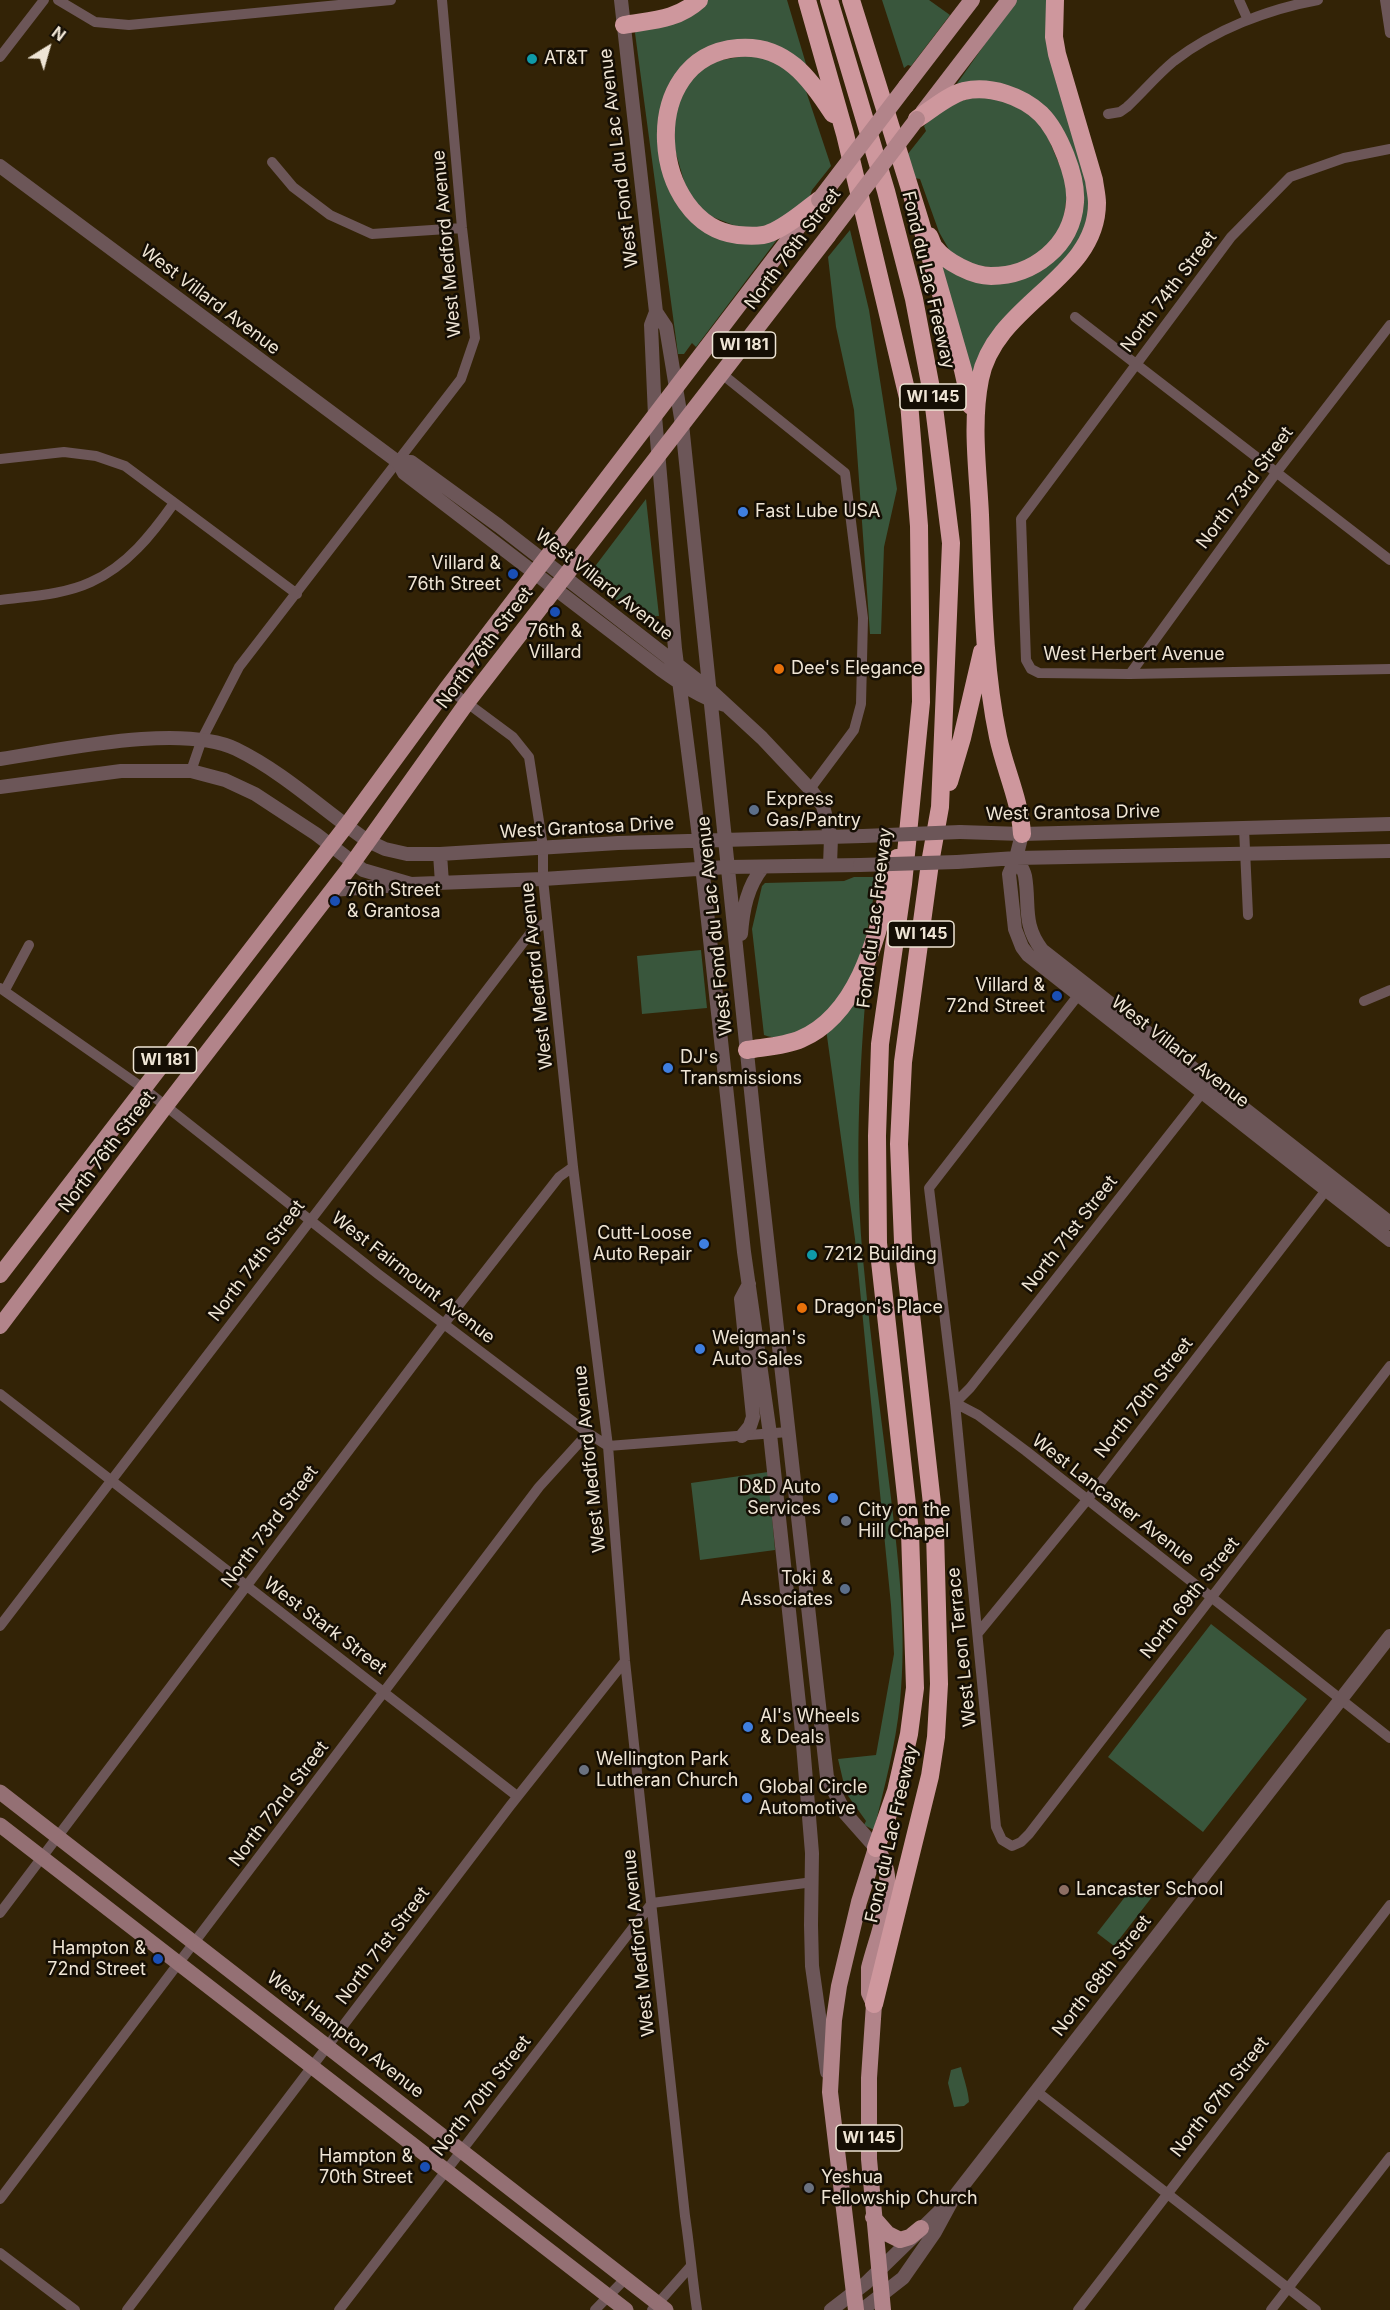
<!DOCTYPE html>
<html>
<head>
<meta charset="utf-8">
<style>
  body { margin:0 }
  #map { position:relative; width:1390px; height:2310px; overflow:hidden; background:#332306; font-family:Inter,sans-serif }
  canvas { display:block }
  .north { position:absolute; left:18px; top:18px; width:60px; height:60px; -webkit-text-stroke:4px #150e04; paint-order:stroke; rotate:37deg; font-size:16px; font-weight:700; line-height:24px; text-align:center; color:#efe5d5 }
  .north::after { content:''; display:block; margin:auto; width:21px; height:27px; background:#efe5d5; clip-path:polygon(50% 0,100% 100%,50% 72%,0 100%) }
</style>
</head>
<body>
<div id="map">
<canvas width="1390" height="2310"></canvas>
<div class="north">N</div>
</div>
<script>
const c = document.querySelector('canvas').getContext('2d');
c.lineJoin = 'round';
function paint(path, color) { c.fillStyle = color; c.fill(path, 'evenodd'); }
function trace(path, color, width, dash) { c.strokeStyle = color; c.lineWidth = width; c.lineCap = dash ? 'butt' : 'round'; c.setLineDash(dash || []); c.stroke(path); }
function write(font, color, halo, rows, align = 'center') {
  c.font = font + ' Inter,sans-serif'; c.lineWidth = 5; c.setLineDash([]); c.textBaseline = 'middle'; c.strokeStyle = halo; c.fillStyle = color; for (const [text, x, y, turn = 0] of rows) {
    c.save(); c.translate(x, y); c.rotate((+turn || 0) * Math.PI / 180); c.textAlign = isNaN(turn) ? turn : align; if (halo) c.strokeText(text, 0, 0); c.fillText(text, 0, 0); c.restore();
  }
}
const green = new Path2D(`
  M705,0h82l19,64 -94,-17 -49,66 28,101 88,23 -83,110 -4,-4 -8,11h-6l-43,-321 3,-4z
  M882,0h47l21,15 -39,51 -3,-1 -4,3z
  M1016,0h34l37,172 3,38 -9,31 -110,141 -38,-132 75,30 69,-62 -30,-108 -91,-25z
  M759,53l42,23 30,90 -19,24 -3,9 -18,17 -32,12h-18l-31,-12 -11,-10 -13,-18 -11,-38 -1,-32 9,-30 24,-25z
  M991,94l49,25 28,66 -5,40 -19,28 -32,15 -42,-2 -19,-13 -12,-21 -19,-53 -5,-1 -8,-23 19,-24 -2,-5c22,-23 36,-26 67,-32z
  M850,230l19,80 28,179 -13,58 -3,87h-11l-16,-224 -18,-83 -8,-70z
  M646,499l13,117h-3l1,14h4v5l-74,-58z
  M854,877h23c-8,42 -12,93 -42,126 -6,7 -14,13 -21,19 -15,13 -31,20 -50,13l-12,-106 10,-43 3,-3 79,-2z
  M701,950l6,58 -65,6 -5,-58z
  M867,979c-8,96 -13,194 -3,290 7,76 18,153 27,229 8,67 16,136 9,203 -4,44 -16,87 -26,129l-10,-5 2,-4 -20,-28 -8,-34 38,-4 18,-101 -3,-49 -36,-366 -29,-210z
  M768,1472l7,78 -75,10 -9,-77z
  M1211,1624l96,75 -104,133 -95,-75z
  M1135,1884l17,13 -38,49 -17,-13z
  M961,2067c3,13 7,22 8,35l-5,4 -10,1 -6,-24 3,-13z`);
const minor = new Path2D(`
  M58,0l37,22 34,3 262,-25
  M1239,0l9,20
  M1385,0l5,33
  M0,57l44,-57
  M1108,114l12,-2 7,-5c16,-15 30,-32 47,-46 40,-31 94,-52 144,-61
  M1390,149l-46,9 -54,19 -59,60 -210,282 5,141 5,9 8,4 91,1 260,-5
  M272,162l21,25 37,28 42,19 90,-6
  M1075,317l315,243
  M722,374l123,99 18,145 -2,86 -7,26 -44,59
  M0,459l64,-7 32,4 29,10 172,128
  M0,600c30,-4 63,-5 91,-18 36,-16 61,-48 83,-79
  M1130,674l146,-201 114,-148
  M447,688l66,49 16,20 14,90v32l30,288 35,279 17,215 60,555c5,32 7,62 12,94
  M191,771l11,-32 37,-72 222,-288 14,-41 -13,-110 -20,-228
  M1244,828l4,87
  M0,988l143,100 235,186 210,159 20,13 180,-14
  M1083,989l-154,199 26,215 41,424 6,13 10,6 9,-4 8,-8 361,-468
  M5,990l24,-45
  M1364,1001l26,-11
  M1206,1088l-236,300 -15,15 23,12 48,36 364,287
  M0,1394l517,402
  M0,1626l532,-695 15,-9
  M978,1633l109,-133 243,-315
  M0,1913l444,-589 115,-147 14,-10
  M1036,2091l280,219
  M0,2199l539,-712 49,-54
  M0,2253l75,57
  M127,2310l383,-504 115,-145
  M339,2310l313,-407 161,-21
  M595,2310l30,-31
  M652,2310l38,-43
  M1078,2310l312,-405
  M1271,2310l119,-153`);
const tertiary = new Path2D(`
  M621,0l35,312 10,15 16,97 75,725 70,628 18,36 31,35
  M0,166l398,296 6,11 256,196c21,15 41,29 65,36
  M656,312l-5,13 4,91 20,233 23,180 46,423 26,182 32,298 10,121 -1,72 1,41 15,106
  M398,462h13l88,64 211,164 52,48 48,51 13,17 8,32 -1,27
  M0,759c61,-9 181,-36 236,-10 49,24 88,62 132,92l17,8 22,5h33l178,-11 245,-7
  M0,787l121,-16h70l34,9 30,14 61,40 47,36 48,14 132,-5 185,-12 132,-2
  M960,832l62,2 368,-10
  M1022,834l-6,24 -7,16 6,55 7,18 6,8 362,285
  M440,854l2,29
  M1016,858c3,5 8,12 9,18 5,29 -3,48 17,74l348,273
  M957,862l59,-4 374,-7
  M332,890l68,-5
  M741,934c2,-25 6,-47 22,-67
  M742,1436l8,-10 3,-9 -12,-118 8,-15
  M831,2310l35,-27 80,-78
  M862,2310l41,-32 32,-46 19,-35 436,-561`);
const secondary = new Path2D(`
  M0,1792l666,518
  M0,1825l626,485`);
const primary = new Path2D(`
  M906,86l66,-86
  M923,112l86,-112
  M0,1275l346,-449 101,-138 365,-479
  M0,1326l165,-219 182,-236 119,-167 362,-468
  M876,1848c26,35 2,83 -7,120v25l5,11 -5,74v81l14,151
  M873,2217l15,17 12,6 10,-3 11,-9
  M856,2310l-26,-218 4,-72 5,-34 20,-84 17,-54`);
const motorway = new Path2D(`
  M807,0l38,134 64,268 10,124 2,176 -18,182 -23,160 -3,92 1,107 32,289 5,156 -6,46 -13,57 -20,57
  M829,0l57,191 28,108 19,100 18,144 -11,264 -10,56 -27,199 -4,82 4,98 32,289 4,153 -3,53 -6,39 -56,228
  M851,0l69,221 43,149 8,36
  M624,25c28,-5 53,-5 75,-25
  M917,119c14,-9 31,-24 47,-28 26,-6 58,5 77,23 18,18 36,63 34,88 -3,44 -42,74 -84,74 -18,0 -45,-14 -56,-28 -3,-3 -4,-9 -6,-12
  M819,200c-15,11 -31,26 -49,33 -9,4 -22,3 -32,2 -88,-10 -104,-178 0,-187 47,-4 72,30 95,66
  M949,782l13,-44 20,-86
  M1022,834c-2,-34 -17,-64 -24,-97 -15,-72 -15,-148 -18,-222 -2,-44 -9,-91 0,-136 15,-76 117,-100 117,-176 0,-7 -2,-15 -3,-23l-37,-126 -3,-17 1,-37
  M747,1050c18,-3 38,-4 54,-11 65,-28 79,-121 96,-181`);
const tertiaryBridge = new Path2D(`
  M863,836l97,-4
  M860,865l97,-3`);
const primaryBridge = new Path2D(`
  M819,200l87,-114
  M828,236l89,-117`);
const markers = [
  [532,59,6,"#0f9aa8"],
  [743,512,6,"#3f7fe0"],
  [513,574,6,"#1a4fb4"],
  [555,612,6,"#1a4fb4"],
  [779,669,6,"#e8710a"],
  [754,810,6,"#5c6f8a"],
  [335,901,6,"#1a4fb4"],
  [1057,996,6,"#1a4fb4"],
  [668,1068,6,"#3f7fe0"],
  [704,1244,6,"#3f7fe0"],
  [812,1255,6,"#0f9aa8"],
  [802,1308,6,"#e8710a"],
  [700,1349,6,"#3f7fe0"],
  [833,1498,6,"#3f7fe0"],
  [846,1521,6,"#6b7280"],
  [845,1589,6,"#5c6f8a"],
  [748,1727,6,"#3f7fe0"],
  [584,1770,6,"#6b7280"],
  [747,1798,6,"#3f7fe0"],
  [1064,1890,6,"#8d6e63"],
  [158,1959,6,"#1a4fb4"],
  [425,2167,6,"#1a4fb4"],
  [809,2188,6,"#6b7280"]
];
const shields = [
  [744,345,63],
  [933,397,66],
  [921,934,66],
  [165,1060,63],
  [869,2138,66]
];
const shieldNames = [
  ["WI 181",744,345],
  ["WI 145",933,397],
  ["WI 145",921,934],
  ["WI 181",165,1060],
  ["WI 145",869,2138]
];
const poiNames = [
  ["AT&T",544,59],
  ["Fast Lube USA",755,512],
  ["Villard &",501,564,"right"],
  ["76th Street",501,585,"right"],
  ["76th &",555,632,"center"],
  ["Villard",555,653,"center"],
  ["Dee's Elegance",791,669],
  ["Express",766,800],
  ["Gas/Pantry",766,821],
  ["76th Street",347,891],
  ["& Grantosa",347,912],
  ["Villard &",1045,986,"right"],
  ["72nd Street",1045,1007,"right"],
  ["DJ's",680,1058],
  ["Transmissions",680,1079],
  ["Cutt-Loose",692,1234,"right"],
  ["Auto Repair",692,1255,"right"],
  ["7212 Building",824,1255],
  ["Dragon's Place",814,1308],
  ["Weigman's",712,1339],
  ["Auto Sales",712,1360],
  ["D&D Auto",821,1488,"right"],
  ["Services",821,1509,"right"],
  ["City on the",858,1511],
  ["Hill Chapel",858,1532],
  ["Toki &",833,1579,"right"],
  ["Associates",833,1600,"right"],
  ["Al's Wheels",760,1717],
  ["& Deals",760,1738],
  ["Wellington Park",596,1760],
  ["Lutheran Church",596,1781],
  ["Global Circle",759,1788],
  ["Automotive",759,1809],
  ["Lancaster School",1076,1890],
  ["Hampton &",146,1949,"right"],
  ["72nd Street",146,1970,"right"],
  ["Hampton &",413,2157,"right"],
  ["70th Street",413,2178,"right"],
  ["Yeshua",821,2178],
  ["Fellowship Church",821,2199]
];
const streetNames = [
  ["West Fond du Lac Avenue",619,158,-97],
  ["West Medford Avenue",447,244,-95],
  ["North 76th Street",793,249,-53],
  ["Fond du Lac Freeway",928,280,77],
  ["North 74th Street",1169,292,-53],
  ["West Villard Avenue",210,300,37],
  ["North 73rd Street",1245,488,-53],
  ["West Villard Avenue",604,585,38],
  ["North 76th Street",485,648,-53],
  ["West Herbert Avenue",1134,655],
  ["West Grantosa Drive",1073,813,-1],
  ["West Grantosa Drive",587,828,-3],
  ["Fond du Lac Freeway",875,918,-83],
  ["West Fond du Lac Avenue",715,926,-96],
  ["West Medford Avenue",537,976,-96],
  ["West Villard Avenue",1180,1052,38],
  ["North 76th Street",107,1152,-53],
  ["North 71st Street",1070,1234,-52],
  ["North 74th Street",257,1261,-53],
  ["West Fairmount Avenue",413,1278,38],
  ["North 70th Street",1144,1398,-52],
  ["West Medford Avenue",590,1459,-96],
  ["West Lancaster Avenue",1113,1500,38],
  ["North 73rd Street",270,1527,-53],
  ["North 69th Street",1190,1598,-52],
  ["West Stark Street",325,1626,37],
  ["West Leon Terrace",962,1647,-96],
  ["North 72nd Street",279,1804,-53],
  ["Fond du Lac Freeway",892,1834,-77],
  ["West Medford Avenue",639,1943,-96],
  ["North 71st Street",383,1946,-53],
  ["North 68th Street",1102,1976,-52],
  ["West Hampton Avenue",345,2035,38],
  ["North 70th Street",482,2096,-52],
  ["North 67th Street",1220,2097,-52]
];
paint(green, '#39563c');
trace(minor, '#6c5658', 10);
trace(tertiary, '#6c5658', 14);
trace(secondary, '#947074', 15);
trace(primary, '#b2848a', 16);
trace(motorway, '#ce979d', 18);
trace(tertiaryBridge, '#6c5658', 14);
trace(primaryBridge, '#b2848a', 16);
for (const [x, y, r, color] of markers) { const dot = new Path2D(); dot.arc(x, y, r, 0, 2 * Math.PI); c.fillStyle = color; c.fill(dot); trace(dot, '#150e04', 2); }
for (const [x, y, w] of shields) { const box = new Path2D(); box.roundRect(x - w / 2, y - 13, w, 26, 4.5); c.fillStyle = '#150e04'; c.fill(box); trace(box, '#efe5d5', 1.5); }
write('bold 16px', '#efe5d5', null, shieldNames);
write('18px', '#efe5d5', '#150e04', poiNames, 'left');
write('18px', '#efe5d5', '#150e04', streetNames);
</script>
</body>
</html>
